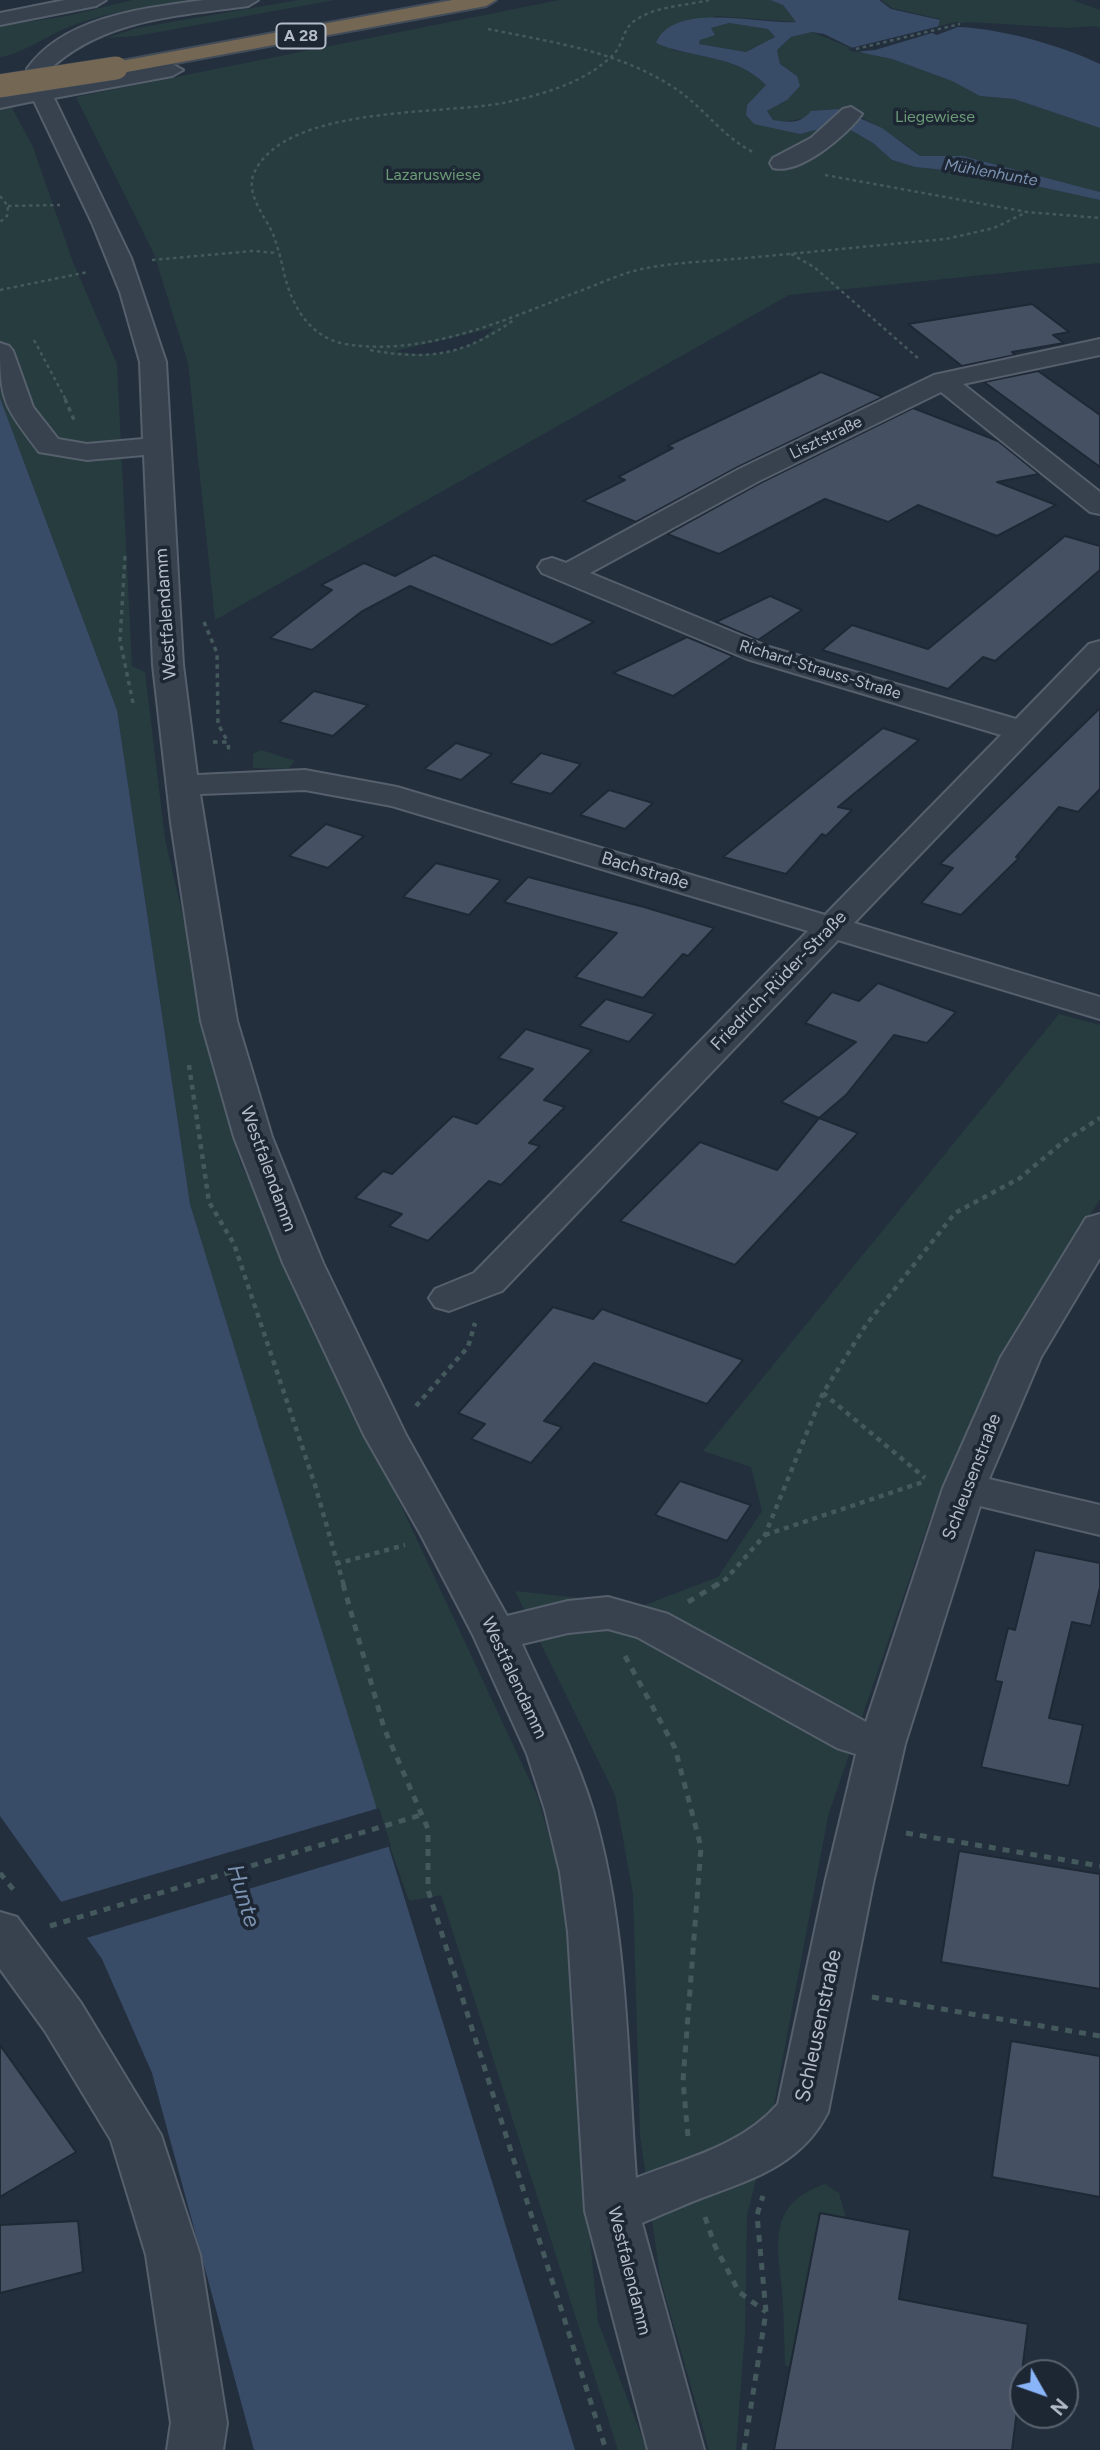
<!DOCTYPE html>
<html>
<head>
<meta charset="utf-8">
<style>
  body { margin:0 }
  #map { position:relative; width:1100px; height:2450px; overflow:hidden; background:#242f3e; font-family:Figtree,sans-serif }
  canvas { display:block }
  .north { position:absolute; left:1009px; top:2359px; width:70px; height:70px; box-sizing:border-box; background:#1d2633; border:2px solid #59626f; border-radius:50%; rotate:130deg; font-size:19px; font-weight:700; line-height:28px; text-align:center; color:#b4bcc9 }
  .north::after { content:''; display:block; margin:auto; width:24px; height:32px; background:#8ab4f8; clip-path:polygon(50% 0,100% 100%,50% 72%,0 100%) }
</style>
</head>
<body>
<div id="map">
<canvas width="1100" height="2450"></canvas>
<div class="north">N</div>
</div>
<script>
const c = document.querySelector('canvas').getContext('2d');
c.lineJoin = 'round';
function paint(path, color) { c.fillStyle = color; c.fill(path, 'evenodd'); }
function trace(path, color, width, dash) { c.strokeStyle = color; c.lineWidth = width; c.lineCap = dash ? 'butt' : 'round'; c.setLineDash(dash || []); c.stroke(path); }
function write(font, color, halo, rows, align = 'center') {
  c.font = font + ' Figtree,sans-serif'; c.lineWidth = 7; c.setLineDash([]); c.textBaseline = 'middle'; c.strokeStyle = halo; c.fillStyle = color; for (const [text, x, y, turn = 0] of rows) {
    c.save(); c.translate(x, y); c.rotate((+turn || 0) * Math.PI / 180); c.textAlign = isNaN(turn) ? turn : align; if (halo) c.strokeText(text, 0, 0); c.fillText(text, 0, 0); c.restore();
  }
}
const green = new Path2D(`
  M132,0h59c-39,6 -80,11 -117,25 -23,8 -53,30 -74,32v-31l67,-10z
  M298,0h37l-198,36 -31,2 31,-10z
  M559,0h211l13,5 13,17 -80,-6 -45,34c34,6 70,10 96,35l-20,20 -1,10 53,19 35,-9 15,4 24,14 19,17 23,7 66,7 119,26v63l-311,32 -574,325 -27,-257 -34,-109 -78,-157zM494,328c-26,26 -64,30 -98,23z
  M881,0h191l28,10v18l-5,-2 -26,2 -101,-6 -31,5 3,-8 -48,-11z
  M729,23l39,6 7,8 -29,15 -47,-8 1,-4 14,-6 -3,-6z
  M812,32l51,21 29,6 60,22 28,15 34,3 86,29v64l-137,-36h-43c-14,-13 -64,-46 -82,-47 -23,0 -33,16 -65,11l-6,-9 20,-11 10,-24 -17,-12 -3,-14 14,-13z
  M0,102l10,2 23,43 40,115 44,102 15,302 13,6 20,167 75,323 298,636 26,91 17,257 17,176 49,128h-29l-177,-555 -32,6 -35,-100 -184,-597 -73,-494 -117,-312z
  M261,750l34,11 -7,8 -35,-1v-14z
  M1059,1014l41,11v174l-103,166 -65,148 -104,303 -57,305 -24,94 -2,117 -9,118h-27l-49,-173 -20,-142 -7,-241 -18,-99 -100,-204 130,14 73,-28 44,-66 -11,-44 -48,-16z
  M825,2184l14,9 7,25 -25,-5 -29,155 -7,-3c-1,-25 -1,-50 -3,-75 -5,-49 -14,-86 43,-106z`);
const water = new Path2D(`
  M770,0h109l12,9 49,11 -2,7c48,-3 118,16 162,37v64l-86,-29 -34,-3 -28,-15 -60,-22 -29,-6 -39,-19 -12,-2 -21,5 -14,13 3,14 17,12 3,10 -13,14 -20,11 6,9c16,2 27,5 38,-9l27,-2 17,7 27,12 38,28h43l137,36v8l-119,-26 -66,-7 -23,-7 -19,-17 -24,-14 -14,-4 -35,9 -46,-10 -8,-9 1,-10 19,-20c-30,-31 -73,-26 -110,-42 17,-43 106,-18 140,-21l-13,-17zM729,23l39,6 7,8 -29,15 -47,-8 1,-4 15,-5 -4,-7z
  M0,398l117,312 73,494 385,1246h-321l-102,-377 -50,-114 -102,-143z`);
const pier = new Path2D(`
  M956,22l7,3 -26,10 -5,-2 -57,17 -21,2 -7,-3z
  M379,1808l12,38 -308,93 -26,-36z`);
const building = new Path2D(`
  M1032,304l37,28 -16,3 11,8 -52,9 3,3 -53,11 -54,-42z
  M1038,371l62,44v52l-116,-85z
  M821,372l62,25 -145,70 -102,55 -53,-21 42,-21 -7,-3 55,-29 -6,-2z
  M913,408l85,33 41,33 -42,8 59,23 -59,31 -79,-31 -30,17 -63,-23 -106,55 -52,-20 93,-51z
  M1065,536l35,10v24l-105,91 -12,-4 -35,32 -126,-39 30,-25 76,24z
  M434,555l160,67 -42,23 -142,-59 -49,26 -49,38 -42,-12 62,-48 -11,-5 43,-22 31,13z
  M770,596l32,14 -44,30 -42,-18z
  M687,637l46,19 -60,40 -60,-23z
  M314,691l54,14 -35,31 -54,-14z
  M1100,708v81l-22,23 -19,-5 -43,50 3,1 -58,57 -40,-12 32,-35 -13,-4z
  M883,728l36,12 -81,67 14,3 -26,26 -4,-2 -36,40 -63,-17z
  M456,743l36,11 -31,26 -37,-11z
  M541,753l40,11 -30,30 -41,-11z
  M609,790l44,13 -28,26 -45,-14z
  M326,824l38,12 -36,32 -39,-12z
  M436,863l65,17 -32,35 -66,-18z
  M528,877l116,30 70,21 -26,28 -5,-2 -40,44 -68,-21 42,-44 -113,-31z
  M878,983l78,29 -29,31 -33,-8 -48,60 -27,23 -38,-16 75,-60 -51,-19 27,-31 27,9z
  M606,999l49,15 -26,28 -50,-16z
  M526,1029l66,21 -48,50 21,7 -36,36 11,3 -39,39 -12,-4 -61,60 -39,-15 13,-12 -47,-16 28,-27 9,3 61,-58 24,8 56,-55 -35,-11z
  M819,1118l39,15 -123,132 -115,-44 80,-79 77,28z
  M553,1307l40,12 9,-10 141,51 -36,44 -113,-41 -50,58 18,6 -31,36 -60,-24 14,-15 -27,-11z
  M680,1481l71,24 -24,36 -72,-26z
  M1035,1550l65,13v24l-9,39 -19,-4 -23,96 34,7 -14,61 -88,-19 21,-85 -7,-1 13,-53 7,2z
  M959,1851l141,23v115l-159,-27z
  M1011,2041l89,15v141l-108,-20z
  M0,2045l76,107 -76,45z
  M820,2213l90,17 -11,69 129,25 -16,126h-238z
  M78,2221l5,51 -83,21v-68z`);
const pathFar3 = new Path2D(`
  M709,0c-24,6 -56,6 -76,22 -11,9 -10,24 -21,34 -28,27 -71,39 -109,47 -62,12 -218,2 -249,70 -9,21 11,43 19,61 5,13 8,26 11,39 8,33 25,64 61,71 79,13 160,-24 232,-52 23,-8 46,-20 70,-24 32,-6 67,-7 99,-10 67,-6 133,-13 200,-19l48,-11 33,-16
  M488,29c63,13 130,22 185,58 30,19 48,49 80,65
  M856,49l104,-25
  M825,175l202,37 73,6
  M0,196l8,10 -1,10 -7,6
  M8,206l52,-1
  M791,254l23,13 105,92
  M152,260l101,-9 24,2
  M0,290l88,-18
  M34,340l32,60
  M370,350c60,11 95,5 145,-31`);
const pathFar2 = new Path2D(`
  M65,399l9,21
  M125,556l-5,84 13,63
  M204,622l13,31 1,71 10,18
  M213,742h15l1,12`);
const pathFar1 = new Path2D(`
  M189,1065l20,137 25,42 81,241 29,101
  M823,1393l102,85
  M416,1406l52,-59 7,-24
  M765,1535l158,-53
  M336,1564l69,-19
  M715,1586l11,-7 39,-44 58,-142 43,-68 89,-112 65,-35 43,-36 37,-24`);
const path = new Path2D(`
  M343,1584l41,144 44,101v61l178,560
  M688,1602l30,-18
  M625,1656l50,92 26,99 -18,234 5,56
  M906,1833l194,33
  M0,1873l17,21
  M50,1926l371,-111
  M872,1997l228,39
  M705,2217l10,29 24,46 27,20
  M744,2450l22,-138 -9,-97 6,-19`);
const minor = new Path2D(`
  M65,0h41l-10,6 -96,19v-12z
  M204,0h54l-10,6c-71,10 -145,13 -199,64l2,15 121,-21 11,6 -11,6 -118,22 77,160 35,104 17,303 14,110 108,-5 92,17 428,128 176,-180 -254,-76 -205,-86 -4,-6 4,-6 10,-3 14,5 173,-94 195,-94 166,-36v16l-137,29 137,108v22l-10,-2 -149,-120 -182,89 -169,92 179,74 247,72 73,-75 11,-3v26l-246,256 246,74v22l-262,-79 -336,351 -53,20 -14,-4 -6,-9 6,-9 39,-16 334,-342 -416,-125 -87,-16 -105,4 37,227 35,116 51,126 83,172 101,181 61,-15 40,-4 60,17 198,108 77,-234 58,-131 85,-139 14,-4v44l-59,99 -52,122 111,26v30l-120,-29 -75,238 -32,139 -45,229c-25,50 -71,66 -121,84 -22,8 -43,18 -65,27l62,227h-56l-63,-239 -17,-279 -8,-60 -15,-62 -18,-56 -54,-119 -52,-100 -57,-100 -81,-172 -49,-126 -33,-116 -30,-198 -18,-158 -9,-210 -57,5 -48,-8c-35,-47 -39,-49 -39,-109l9,3 4,5 20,56 25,32 29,5 56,-5 -3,-77 -20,-70 -27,-67 -59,-124 -34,7v-14l30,-5 -3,-20c37,-53 119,-61 177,-69zM608,1629l29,8 200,111 19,6 -31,129 -47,221c-37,42 -91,54 -142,74 -9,-122 -8,-250 -43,-368 -18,-58 -46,-111 -71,-166l46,-11z
  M851,107l11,7c-15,21 -62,61 -89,54l-3,-5 3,-5 38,-20 32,-29z
  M0,1912l17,5 64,86 80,132 39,120 27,168 -4,27h-56l4,-27 -25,-168 -35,-115 -66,-109 -45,-62z`);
const highway = new Path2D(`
  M453,0h43l-10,6 -370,68 -11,-6 11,-6z`);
const highwayBridge = new Path2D(`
  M0,86l116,-18`);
const shields = [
  [301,36,49]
];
const shieldNames = [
  ["A 28",301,36]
];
const farParknames = [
  ["Liegewiese",935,117],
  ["Lazaruswiese",433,175]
];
const farWaternames = [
  ["Mühlenhunte",991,173,10]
];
const farStreetnames = [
  ["Lisztstraße",826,438,-26],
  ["Richard-Strauss-Straße",820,670,17]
];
const streetNames = [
  ["Westfalendamm",166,614,-94],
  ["Bachstraße",645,871,17],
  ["Friedrich-Rüder-Straße",779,981,-46],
  ["Westfalendamm",268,1169,70],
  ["Schleusenstraße",972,1477,-69],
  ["Westfalendamm",514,1678,65],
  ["Westfalendamm",629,2271,76]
];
const nearStreetnames = [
  ["Schleusenstraße",819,2026,-78]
];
const nearWaternames = [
  ["Hunte",243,1896,73]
];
paint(green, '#263c3f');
paint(water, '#394c67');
paint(pier, '#242f3e');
paint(building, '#455162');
trace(building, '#1f2835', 2);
trace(minor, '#565f6c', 4);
trace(highway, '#434c59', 4);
trace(pathFar3, '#44595c', 2.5, [3.5, 3.5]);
trace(pathFar2, '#44595c', 3.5, [4.5, 4.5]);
trace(pathFar1, '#44595c', 4.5, [5, 5]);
trace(path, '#44595c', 5, [7, 7]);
paint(minor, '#38414e');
paint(highway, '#746855');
trace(highwayBridge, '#434c59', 24, []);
trace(highwayBridge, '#746855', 23);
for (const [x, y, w] of shields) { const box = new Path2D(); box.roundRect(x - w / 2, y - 12.5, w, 25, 5); c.fillStyle = '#1d2633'; c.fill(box); trace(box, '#b4bcc9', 2); }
write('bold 16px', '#b4bcc9', null, shieldNames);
write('16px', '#6b9a76', '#1d2633', farParknames);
write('italic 16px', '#7c92b1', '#1d2633', farWaternames);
write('16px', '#b4bcc9', '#1d2633', farStreetnames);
write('18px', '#b4bcc9', '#1d2633', streetNames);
write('21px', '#b4bcc9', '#1d2633', nearStreetnames);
write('italic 23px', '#7c92b1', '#1d2633', nearWaternames);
</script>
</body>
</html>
